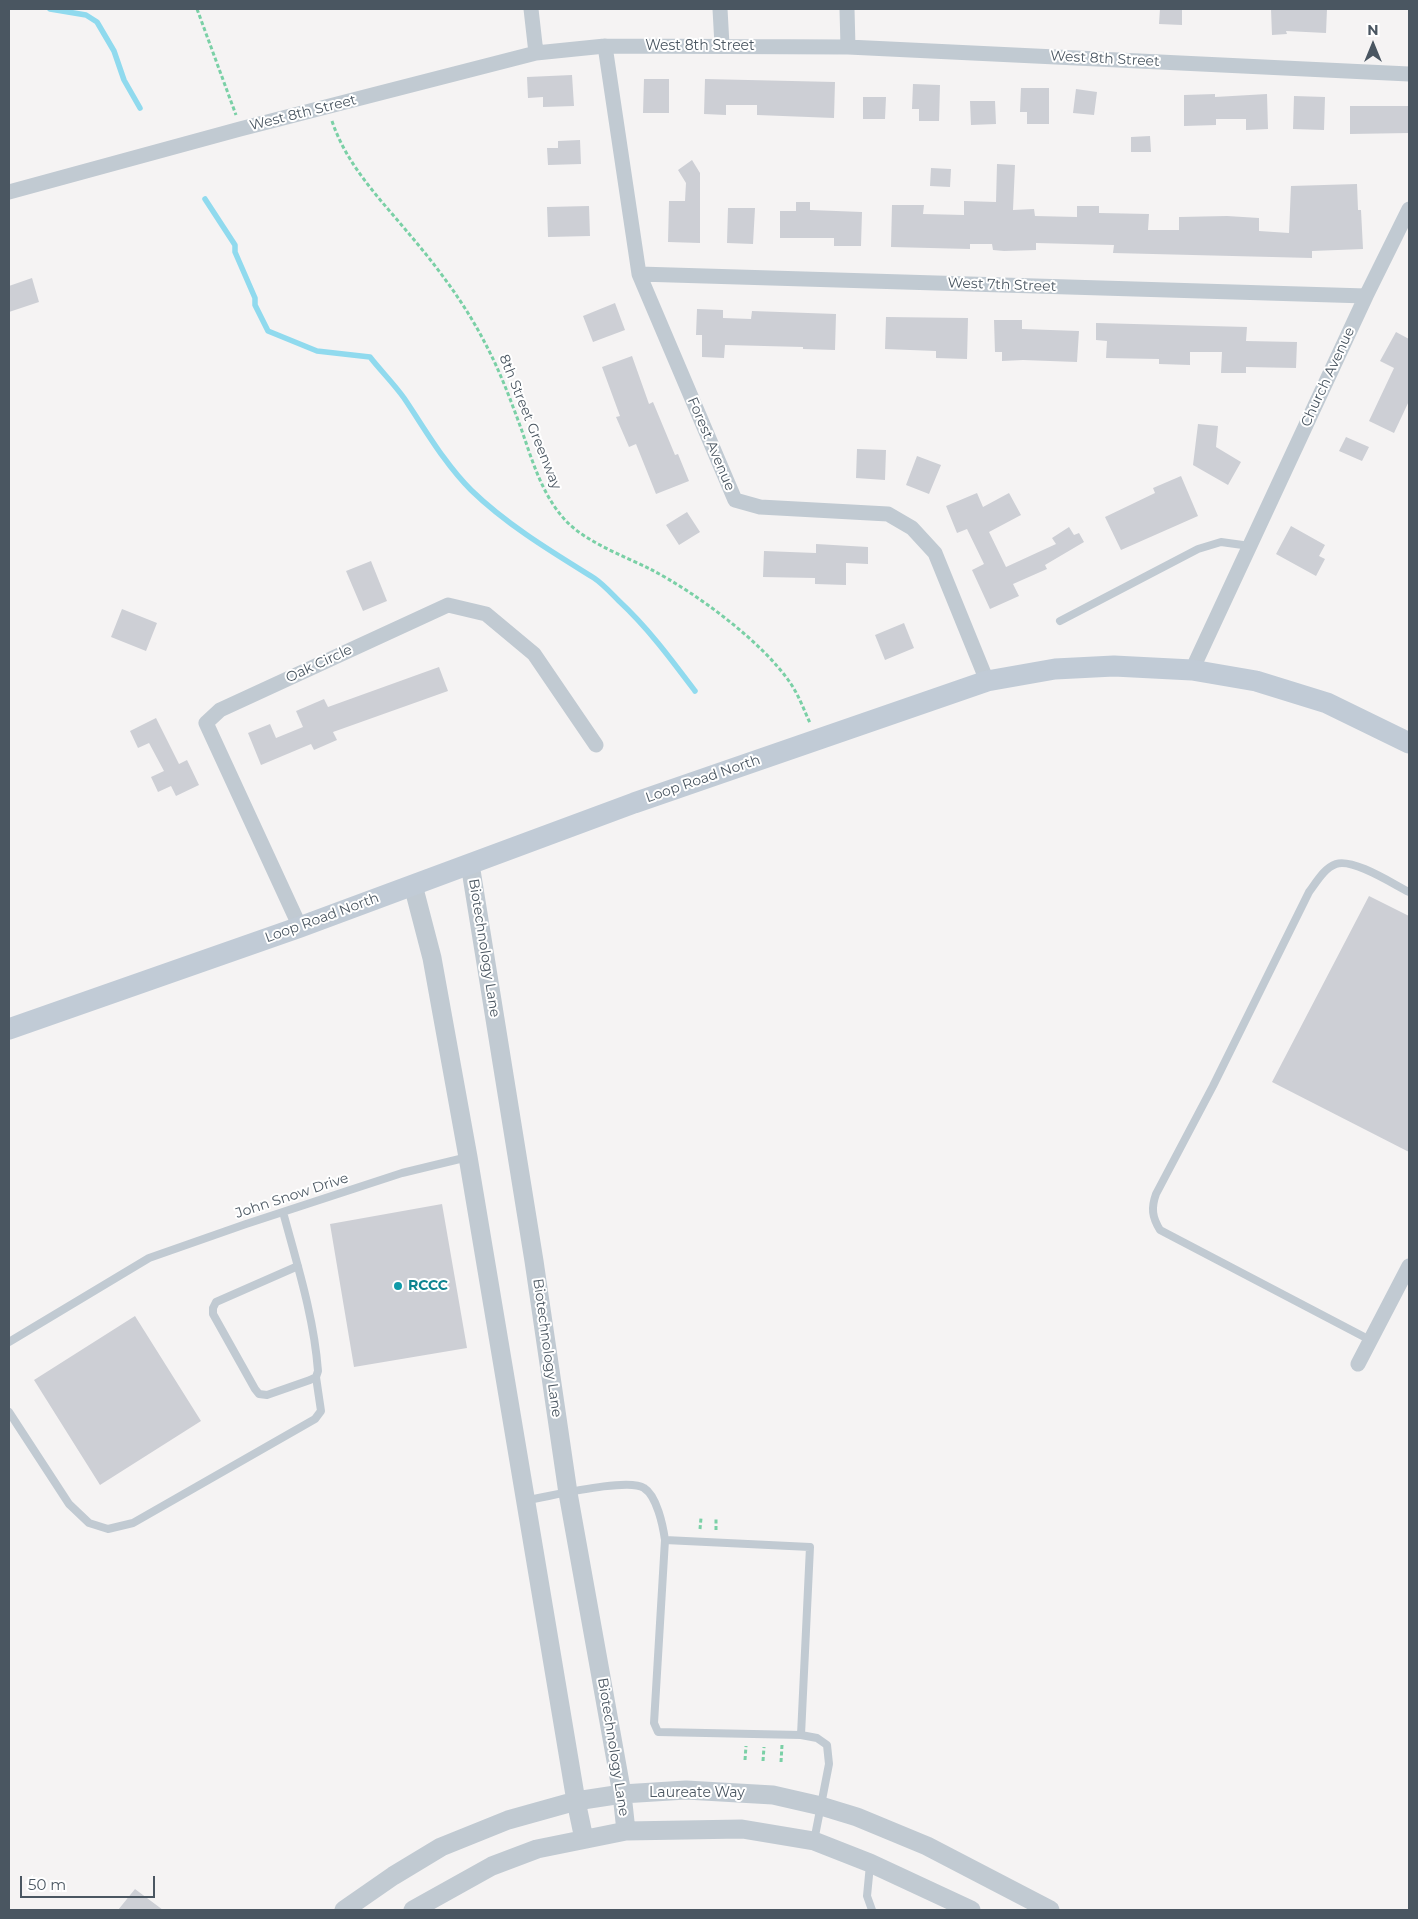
<!DOCTYPE html>
<html>
<head>
<meta charset="utf-8">
<style>
  body { margin:0 }
  #map { position:relative; width:1418px; height:1919px; overflow:hidden; background:#f5f3f3; font-family:Montserrat,sans-serif }
  canvas { display:block }
  .frame { position:absolute; inset:0; border:10px solid #4a5661; pointer-events:none }
  .north { position:absolute; left:1348px; top:20px; width:50px; height:50px; -webkit-text-stroke:4px #fff; paint-order:stroke; rotate:0deg; font-size:14px; font-weight:700; line-height:20px; text-align:center; color:#4a5661 }
  .north::after { content:''; display:block; margin:auto; width:18px; height:22px; background:#4a5661; clip-path:polygon(50% 0,100% 100%,50% 72%,0 100%) }
  .scale { position:absolute; left:20px; top:1876px; width:135px; height:22px; box-sizing:border-box; border:2px solid #4a5661; border-top:0; padding-left:6px; font-size:15px; line-height:18px; white-space:nowrap; color:#4a5661; -webkit-text-stroke:4px #fff; paint-order:stroke }
</style>
</head>
<body>
<div id="map">
<canvas width="1418" height="1919"></canvas>
<div class="frame"></div>
<div class="north">N</div>
<div class="scale">50 m</div>
</div>
<script>
const c = document.querySelector('canvas').getContext('2d');
c.lineJoin = 'round';
function trace(path, color, width, dash) { c.strokeStyle = color; c.lineWidth = width; c.lineCap = dash ? 'butt' : 'round'; c.setLineDash(dash || []); c.stroke(path); }
function paint(path, color) { c.fillStyle = color; c.fill(path, 'evenodd'); }
function write(font, color, halo, rows, align = 'center') {
  c.font = font + ' Montserrat,sans-serif'; c.lineWidth = 4; c.setLineDash([]); c.textBaseline = 'middle'; c.strokeStyle = halo; c.fillStyle = color; for (const [text, x, y, turn = 0] of rows) {
    c.save(); c.translate(x, y); c.rotate((+turn || 0) * Math.PI / 180); c.textAlign = isNaN(turn) ? turn : align; if (halo) c.strokeText(text, 0, 0); c.fillText(text, 0, 0); c.restore();
  }
}
const stream = new Path2D(`
  M50,9l36,6 11,7 17,29 10,29 16,28
  M205,199l30,46v7l20,46v7l13,26 49,20 53,6c11,14 24,27 34,41 21,31 40,65 67,92 36,35 81,62 123,88 9,6 17,15 25,23 29,27 52,58 76,90`);
const building = new Path2D(`
  M1160,9h22v16l-23,-1z
  M1271,9h56l-1,24 -40,-2 1,3 -15,1z
  M572,75l2,31 -31,1v-10l-15,1 -1,-21z
  M644,79h25v34h-26z
  M705,79l130,3 -1,36 -77,-3v-10h-31v10l-22,-1z
  M913,84l27,1 -1,36h-20v-12h-7z
  M1021,88h28v36h-22v-12h-7z
  M1076,89l21,3 -3,23 -21,-2z
  M1215,94v3l52,-3 1,35 -22,1v-11h-30v6l-32,1v-31z
  M1294,96l31,1 -1,33 -31,-1z
  M863,97h23l-1,22h-22z
  M970,101h25l1,23 -25,1z
  M1350,106h59v27l-59,1z
  M1150,136l1,16h-20v-15z
  M580,140l1,24 -33,1 -1,-17h11v-7z
  M692,160l8,13v70l-32,-1 1,-41h16l1,-18 -8,-13z
  M997,164l18,1 -2,45 21,-1 1,7 42,1v-11h22v7l50,1 -1,16h31v-13l48,-1 32,2v13l30,2 2,-47 66,-2 1,26h3l2,39 -51,2v7l-199,-5 1,-8 -78,-2v7l-32,1 -11,-1 -1,-6h-22v5l-79,-2 1,-42h32l-1,9 41,1v-14l32,1z
  M931,168l20,1 -1,18 -20,-1z
  M796,202h14v8l52,2 -1,34h-27v-8h-54v-27h16z
  M589,206l1,30 -42,1 -1,-30z
  M728,208h27l-2,36 -26,-1z
  M32,278l7,24 -30,10v-26z
  M615,303l10,27 -32,12 -10,-26z
  M697,309l26,1v8l28,1 1,-8 84,3 -1,36 -32,-1v-2l-78,-2 -1,13 -22,-1v-22h-6z
  M886,317l82,1 -1,41 -31,-1v-7l-51,-2z
  M994,320h28v9l57,2 -2,31 -54,-2 -21,1v-9h-7z
  M1096,323l151,4 -1,14 51,1 -1,26 -50,-1v6h-25l1,-21h-32v13l-31,-1v-5l-53,-1 1,-17 -11,-1z
  M1396,332l13,7v62l-15,32 -25,-12 25,-53 -14,-7z
  M632,356l17,48 4,-2 22,53 3,-1 11,27 -33,13 -20,-50 -7,3 -13,-30 4,-1 -18,-49z
  M1198,424l20,2 -2,21 25,15 -13,23 -35,-20z
  M1346,437l23,10 -7,14 -23,-10z
  M857,449l29,1 -1,30 -29,-2z
  M917,456l24,9 -12,29 -23,-9z
  M1181,476l17,40 -77,34 -16,-33 50,-24 -2,-5z
  M977,493l6,14 26,-14 12,22 -32,17 17,35 50,-23 -4,-6 17,-11 5,8 5,-2 5,9 -39,23 2,4 -34,15 6,12 -29,13 -18,-39 12,-6 -17,-35 -10,4 -11,-27z
  M687,512l13,20 -21,13 -13,-20z
  M1291,526l34,19 -6,11 6,3 -9,17 -40,-22z
  M816,544l52,3v17l-22,-1v22l-31,-1v-6l-52,-1 1,-26 52,2z
  M371,561l16,40 -24,10 -17,-40z
  M122,609l35,14 -11,28 -35,-14z
  M904,623l10,25 -29,12 -10,-25z
  M439,667l9,24 -115,41 4,8 -23,10 -3,-6 -50,21 -13,-32 22,-9 6,14 27,-11 -7,-16 28,-12 4,8z
  M156,718l23,46 8,-4 12,25 -23,11 -5,-10 -13,6 -7,-15 13,-6 -15,-28 -11,5 -8,-17z
  M1369,896l40,20v236l-137,-70z
  M442,1204l25,144 -113,19 -24,-143z
  M135,1316l66,105 -101,64 -66,-105z
  M135,1889l28,21h-45z`);
const path = new Path2D(`
  M197,9l39,106
  M332,121c15,45 49,79 78,114 28,33 55,69 75,108 15,28 26,58 37,88 11,32 21,66 45,91 21,21 57,34 83,47 45,23 113,73 141,115 8,12 13,26 19,39
  M700,1529l1,-11
  M716,1530v-12
  M745,1760l1,-14
  M763,1761l1,-14
  M781,1762l1,-17`);
const service = new Path2D(`
  M1060,621l138,-72 23,-7 29,4
  M283,1212c14,52 31,105 35,159l-2,6 -6,3 -43,15 -8,-1 -4,-5 -42,-75v-6l3,-6 82,-36
  M1370,1340l-210,-110c-8,-13 -9,-22 -4,-36l57,-108 96,-194c7,-9 15,-24 27,-28 17,-6 57,20 73,28
  M9,1342l140,-84 97,-34 156,-51 66,-16
  M9,1412l60,92 20,19 19,6 25,-6 182,-104 6,-8 -5,-34
  M527,1500c21,-3 101,-23 117,-12 13,8 19,38 21,52l-11,183 4,9 143,3 16,3 10,7 2,19 -15,77
  M665,1540l145,7 -9,188
  M870,1865l-3,31 5,14`);
const minor = new Path2D(`
  M531,9l5,44
  M720,9l2,36
  M847,9l1,38
  M605,46l34,228 96,226 25,7 128,7 24,14 23,25 52,128
  M9,192l231,-63 296,-76 69,-7 243,1 561,27
  M639,274l727,22
  M1192,670l174,-374 43,-87
  M300,927l-94,-204 14,-13 228,-105 38,9 48,40 62,91
  M1358,1364l51,-98`);
const tertiary = new Path2D(`
  M470,864l64,397 34,232 54,301 4,37
  M413,885l19,73 36,199 108,644 8,38
  M344,1910l49,-34 48,-29 67,-27 68,-19 46,-7 64,-4 87,5 48,11 36,11 70,29 123,64
  M413,1910l79,-44 45,-17 89,-18 116,-2 72,12 56,22 101,47`);
const secondary = new Path2D(`
  M9,1029l291,-102 334,-124 353,-122 68,-12 59,-3 78,4 64,11 71,22 82,40`);
const markers = [
  [398,1286,5,"#0f9aa8"]
];
const streetNames = [
  ["West 8th Street",700,46],
  ["West 8th Street",1105,59,3],
  ["West 8th Street",303,113,-14],
  ["West 7th Street",1002,285,2],
  ["Church Avenue",1328,377,-65],
  ["8th Street Greenway",530,422,68],
  ["Forest Avenue",711,444,67],
  ["Oak Circle",319,664,-25],
  ["Loop Road North",703,779,-19],
  ["Loop Road North",322,918,-20],
  ["Biotechnology Lane",484,948,81],
  ["John Snow Drive",292,1196,-18],
  ["Biotechnology Lane",547,1348,82],
  ["Biotechnology Lane",613,1747,81],
  ["Laureate Way",697,1793]
];
const cultureNames = [
  ["RCCC",408,1286]
];
trace(stream, '#90daee', 5.5);
paint(building, '#cdcfd5');
trace(path, '#7ad0a6', 3, [4, 2.5]);
trace(service, '#c1cad2', 8);
trace(minor, '#c1cad2', 15);
trace(tertiary, '#c1cad2', 19);
trace(secondary, '#c1cbd6', 21);
for (const [x, y, r, color] of markers) { const dot = new Path2D(); dot.arc(x, y, r, 0, 2 * Math.PI); c.fillStyle = color; c.fill(dot); trace(dot, '#fff', 2); }
write('14px', '#4a5661', '#fff', streetNames);
write('bold 14px', '#0d838f', '#fff', cultureNames, 'left');
</script>
</body>
</html>
